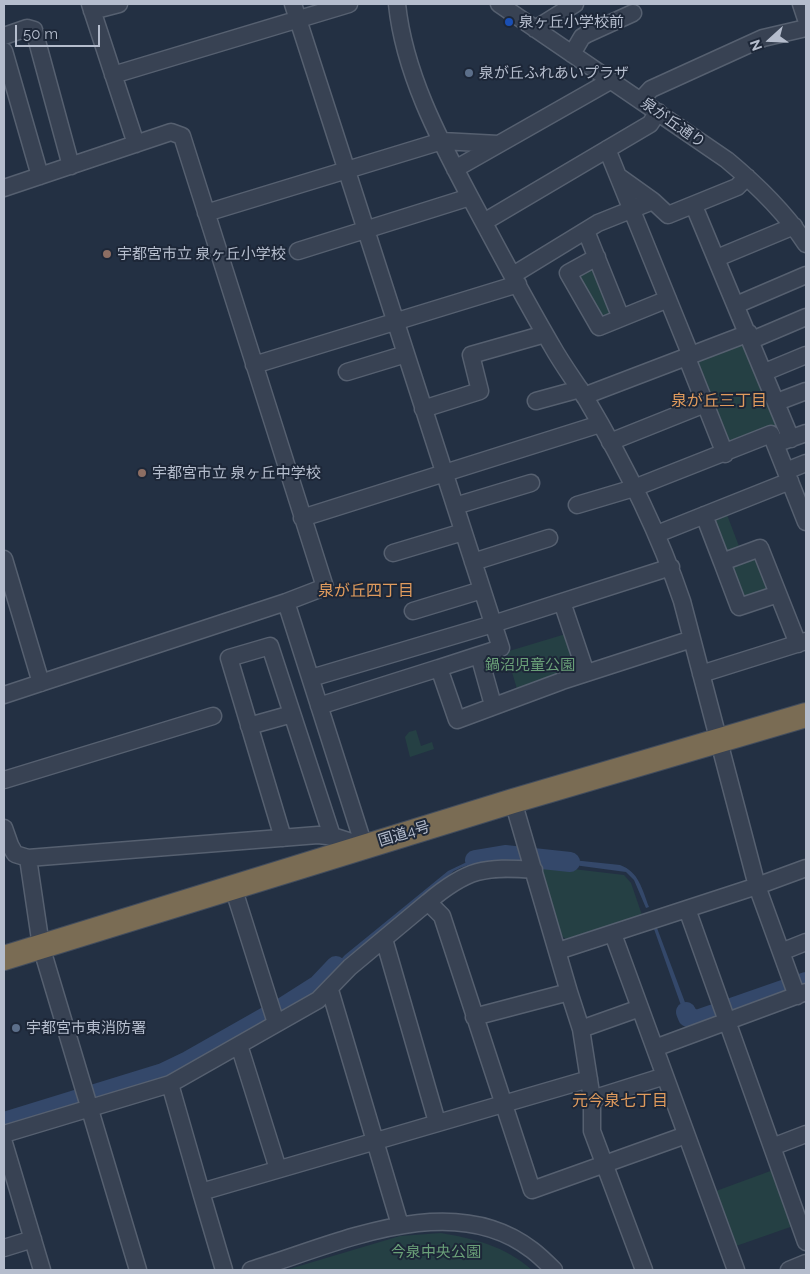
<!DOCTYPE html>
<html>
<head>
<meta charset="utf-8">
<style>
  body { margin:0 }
  #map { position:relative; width:810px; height:1274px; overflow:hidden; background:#233043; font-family:Raleway,sans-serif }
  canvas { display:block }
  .frame { position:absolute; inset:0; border:5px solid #b5bdcd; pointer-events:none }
  .north { position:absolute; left:745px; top:15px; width:50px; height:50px; -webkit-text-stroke:4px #1d2738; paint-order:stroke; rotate:250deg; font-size:14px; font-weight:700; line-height:20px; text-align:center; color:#b5bdcd }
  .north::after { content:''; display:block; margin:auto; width:18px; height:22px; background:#b5bdcd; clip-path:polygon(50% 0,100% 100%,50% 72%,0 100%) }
  .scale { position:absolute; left:15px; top:25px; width:85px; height:22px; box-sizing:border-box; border:2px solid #b5bdcd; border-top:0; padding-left:6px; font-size:15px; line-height:18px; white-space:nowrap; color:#b5bdcd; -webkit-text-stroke:4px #1d2738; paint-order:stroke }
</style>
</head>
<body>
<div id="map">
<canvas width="810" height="1274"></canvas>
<div class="frame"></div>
<div class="north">N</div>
<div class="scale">50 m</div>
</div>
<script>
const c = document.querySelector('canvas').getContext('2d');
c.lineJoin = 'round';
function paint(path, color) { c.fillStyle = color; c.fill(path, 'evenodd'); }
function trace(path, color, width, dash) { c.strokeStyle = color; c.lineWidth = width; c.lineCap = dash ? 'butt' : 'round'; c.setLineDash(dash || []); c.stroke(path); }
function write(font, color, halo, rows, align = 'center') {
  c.font = font + ' Raleway,"Noto Sans JP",sans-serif'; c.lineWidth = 4; c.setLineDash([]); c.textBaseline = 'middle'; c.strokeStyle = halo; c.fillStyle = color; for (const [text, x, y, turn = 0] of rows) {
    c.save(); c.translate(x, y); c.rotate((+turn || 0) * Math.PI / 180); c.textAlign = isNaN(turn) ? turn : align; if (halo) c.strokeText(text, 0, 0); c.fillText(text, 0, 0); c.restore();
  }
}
const green = new Path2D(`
  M595,261l23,56 -17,6 -29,-49z
  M748,337l35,90 -58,23 -35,-90z
  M726,512l17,45 16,-6 15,41 -33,11 -33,-84z
  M569,633l9,36 -61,20 -11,-37z
  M416,730l5,16 11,-4 2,7 -24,8 -5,-20 4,-5z
  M539,865l85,10 7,8 11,32 -76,24 -6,-4z
  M776,1169l20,56 -60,21 -20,-55z
  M441,1233c34,6 64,13 91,37h-246l114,-34z`);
const water = new Path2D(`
  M496,855l18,1v3c-22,0 -40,2 -60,12l-109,88 -27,30 -35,20 -1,-3 34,-20 29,-31 103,-84 21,-10z
  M544,857l76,8c19,7 22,24 29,42l-3,1 -12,-28 -8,-8 -82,-11z
  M657,928l32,85 6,4 13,-3 1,4c-11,4 -19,4 -26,-7l-29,-82z
  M261,1017l2,3 -99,53 -59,19 -1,-4 60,-17z
  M63,1104l1,3 -60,18v-3z`);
const river = new Path2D(`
  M475,860l30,-5 65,7
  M686,1012l2,5 9,3 109,-38
  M4,1122l159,-49 25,-12 97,-55 33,-21 18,-19`);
const minor = new Path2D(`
  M90,4l46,140
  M293,4l208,644 -22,7 14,50
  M397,4c7,68 41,133 73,193 27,50 53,100 82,149 10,18 22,34 33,51 38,64 73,133 97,204l75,285 40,110
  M499,4l228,156c30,25 58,52 79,84
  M801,4l5,15
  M92,11l27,-7
  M535,29l40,-25
  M4,36l23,-8 7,2 37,136
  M4,51l36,125
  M572,54l10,-17 5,-3 46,-21
  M113,75l236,-71
  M641,100l10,-11 112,-51 43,-10
  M607,149l84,207
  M455,169l155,-88
  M618,176l35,25
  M4,188l167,-56 11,4 143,451 -39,15 -282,93
  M694,206l97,233
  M206,213l236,-72 56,3
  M484,222l166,-98 8,-12
  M586,231l35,87
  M298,251l172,-54
  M597,257l-29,16 31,54 69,-28
  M717,258l77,-32
  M513,275l85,-52 55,-22 15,14 69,-28 10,-10
  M736,305l70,-30
  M752,340l54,-23
  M687,358l38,96
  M254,365l264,-81
  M347,372l59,-18
  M765,372l41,-17
  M584,396l165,-63
  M536,401l44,-12
  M777,402l29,-11
  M423,409l57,-18 -9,-36 74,-21
  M610,442l95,-38
  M775,444l31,78
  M786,471l20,-8
  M577,505l57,-17 137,-54 4,10 31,-11
  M455,506l76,-23
  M704,515l18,47 38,-14 38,96
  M302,518l298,-94
  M657,534l133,-53
  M393,553l70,-21
  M4,559l37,124
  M473,562l76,-24
  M722,562l17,45 39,-13
  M286,602l78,244
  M562,602l24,71
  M413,611l69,-21
  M439,668l40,-13
  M701,674l105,-33
  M311,678l182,-54 178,-57
  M319,706l120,-38 18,52 105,-39 130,-42
  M249,726l43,-12
  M4,780l209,-64
  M4,828l6,17 5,9 13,4 290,-23 18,2 28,9
  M283,838l-54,-180 41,-12 62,190
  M28,858l13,88 97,324
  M233,887l43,136
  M428,902c39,-33 56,-36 106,-32
  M687,909l119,333
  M613,934l123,336
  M384,939l53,183
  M558,951l199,-65 49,-18
  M781,952l25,-10
  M330,990l70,235
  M569,992l12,37 11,70v32l52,139
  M474,1017l95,-25 -56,-191
  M581,1029l59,-21
  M239,1045l39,124
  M655,1048l151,-56
  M170,1084l31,108
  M592,1099l73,-23
  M4,1134l166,-50 148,-84 32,-33 78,-65 14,14 90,274 154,-55
  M4,1143l38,127
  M772,1147l34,-13
  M4,1248l29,-9
  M224,1270l-23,-78 388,-113
  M251,1270c84,-25 200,-83 281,-20 8,6 15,13 22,20
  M789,1270l17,-7`);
const highway = new Path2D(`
  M4,958l509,-157 293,-86`);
const markers = [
  [509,22,5,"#1a4fb4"],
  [469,73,5,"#5c6f8a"],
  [107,254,5,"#8d6e63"],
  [142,473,5,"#8d6e63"],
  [16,1028,5,"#5c6f8a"]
];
const poiNames = [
  ["泉ヶ丘小学校前",519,22],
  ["泉が丘ふれあいプラザ",479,73],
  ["宇都宮市立 泉ヶ丘小学校",117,254],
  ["宇都宮市立 泉ヶ丘中学校",152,473],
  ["宇都宮市東消防署",26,1028]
];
const streetNames = [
  ["泉が丘通り",673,123,35],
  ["国道4号",404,834,-17]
];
const parkNames = [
  ["鍋沼児童公園",530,665],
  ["今泉中央公園",436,1252]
];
const neighbourhoodNames = [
  ["泉が丘三丁目",719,401],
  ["泉が丘四丁目",366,591],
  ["元今泉七丁目",620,1101]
];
paint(green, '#254044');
paint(water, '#34486a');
trace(river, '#34486a', 20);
trace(minor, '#566070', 19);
trace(highway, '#434d5d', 26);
trace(minor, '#384253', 16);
trace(highway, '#7a6c54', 24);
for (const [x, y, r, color] of markers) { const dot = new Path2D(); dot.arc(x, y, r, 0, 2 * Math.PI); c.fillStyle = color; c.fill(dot); trace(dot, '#1d2738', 2); }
write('15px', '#b5bdcd', '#1d2738', poiNames, 'left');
write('15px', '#b5bdcd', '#1d2738', streetNames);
write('15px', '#6aa078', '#1d2738', parkNames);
write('16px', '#e09b5d', '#1d2738', neighbourhoodNames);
</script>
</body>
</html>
